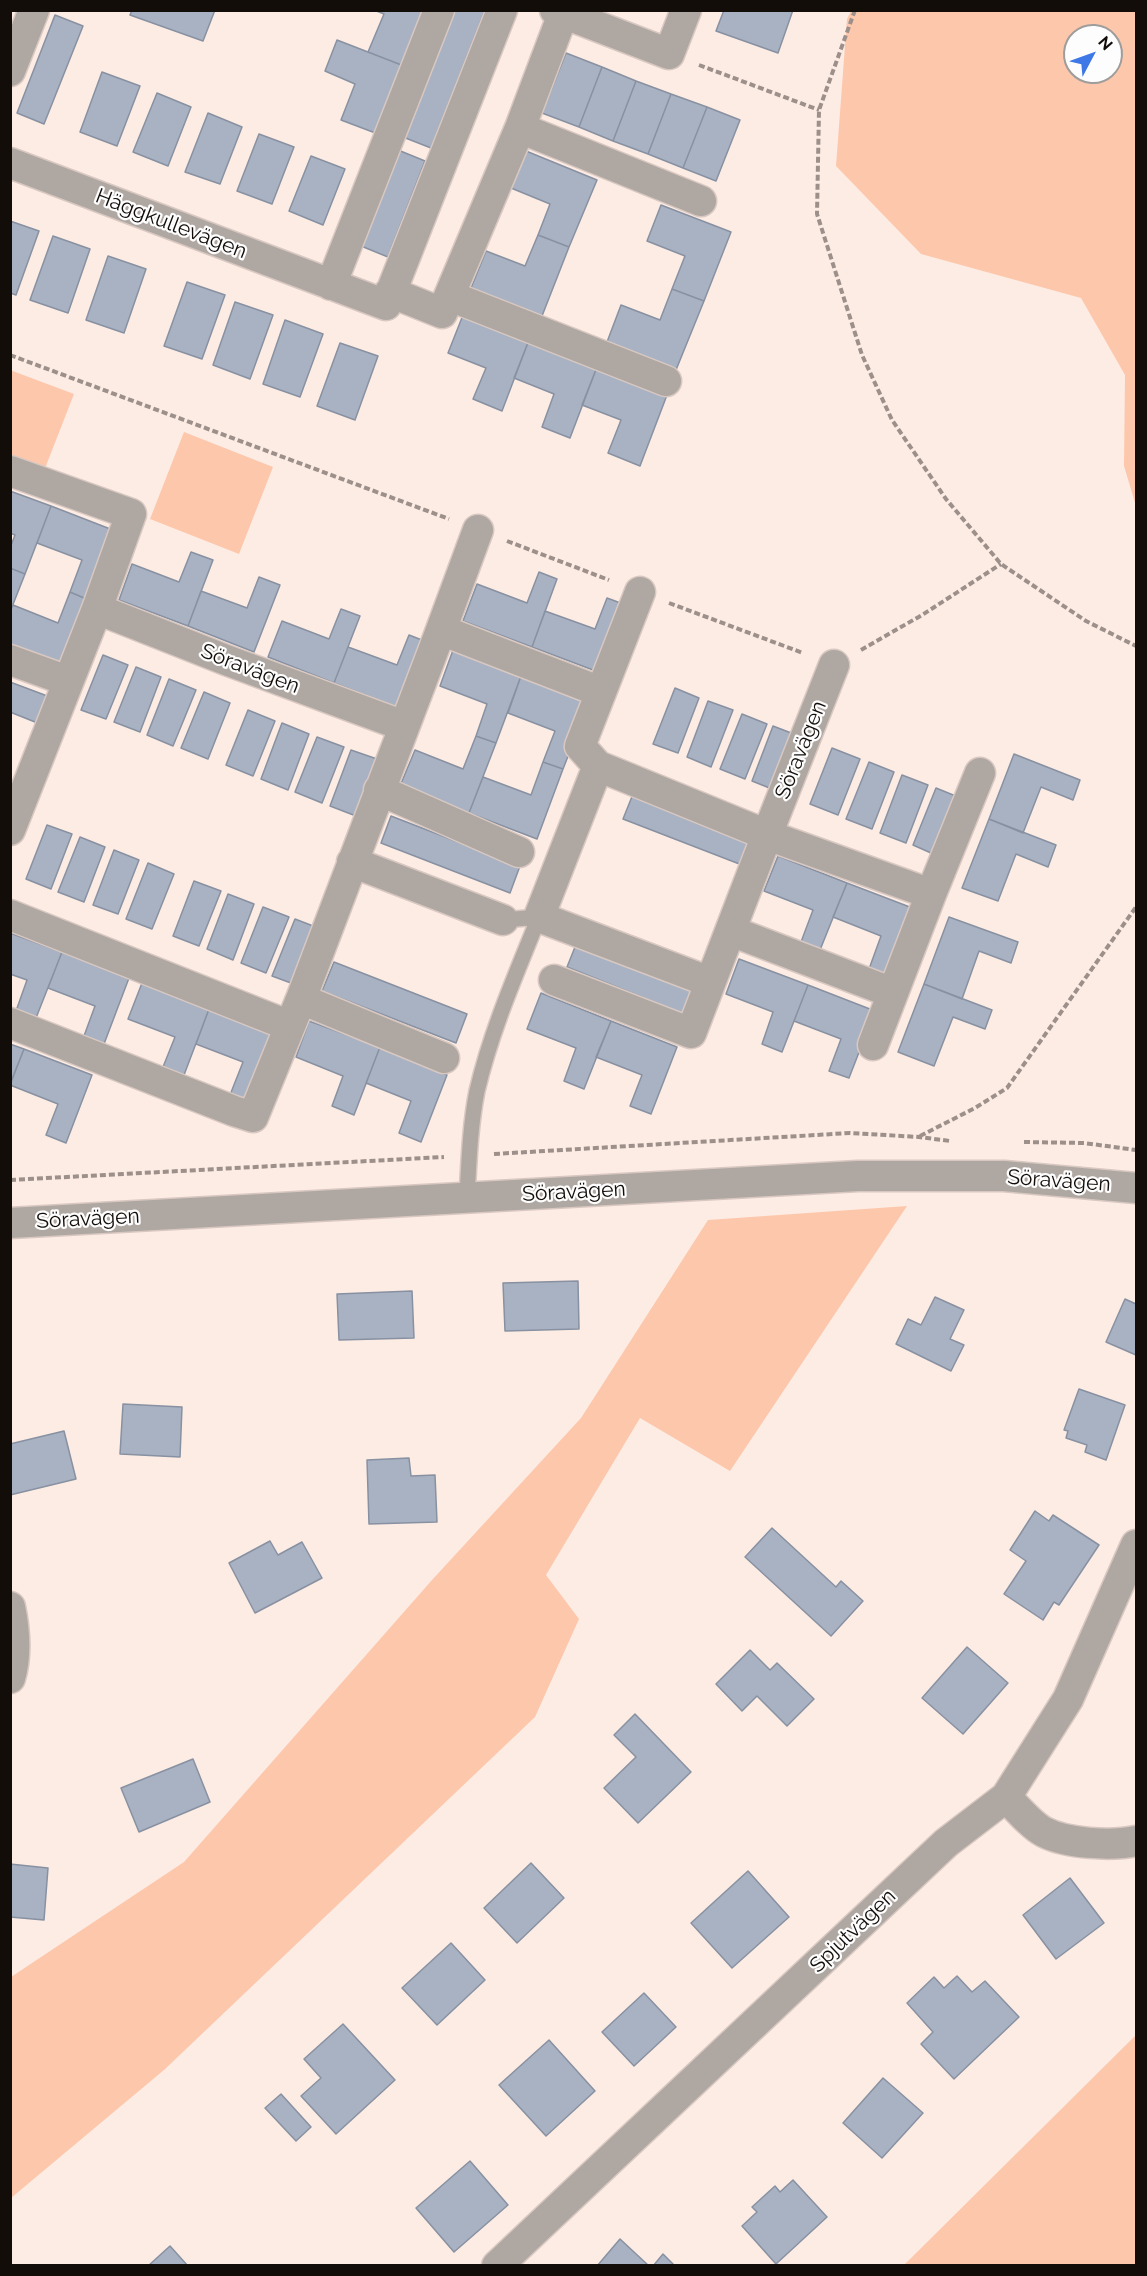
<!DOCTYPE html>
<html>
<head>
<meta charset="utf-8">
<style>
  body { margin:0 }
  #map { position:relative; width:1147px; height:2276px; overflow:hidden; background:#fdece4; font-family:Raleway,sans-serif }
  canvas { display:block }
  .frame { position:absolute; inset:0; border:12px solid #130d0a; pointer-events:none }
  .north { position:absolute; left:1063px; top:24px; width:60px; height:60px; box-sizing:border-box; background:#fdfdfd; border:2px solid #9f9d9c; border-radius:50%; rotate:49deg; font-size:16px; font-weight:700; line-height:24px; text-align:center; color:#130d0a }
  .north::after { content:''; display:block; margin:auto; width:21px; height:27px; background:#3e78e7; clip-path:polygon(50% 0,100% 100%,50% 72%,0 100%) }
</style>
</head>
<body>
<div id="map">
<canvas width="1147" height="2276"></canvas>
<div class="frame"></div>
<div class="north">N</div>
</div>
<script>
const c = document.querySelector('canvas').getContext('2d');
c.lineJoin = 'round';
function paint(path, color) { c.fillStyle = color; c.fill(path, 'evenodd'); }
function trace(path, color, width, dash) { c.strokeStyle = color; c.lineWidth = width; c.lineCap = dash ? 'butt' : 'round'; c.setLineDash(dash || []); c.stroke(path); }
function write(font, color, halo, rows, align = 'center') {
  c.font = font + ' Raleway,sans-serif'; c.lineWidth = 4.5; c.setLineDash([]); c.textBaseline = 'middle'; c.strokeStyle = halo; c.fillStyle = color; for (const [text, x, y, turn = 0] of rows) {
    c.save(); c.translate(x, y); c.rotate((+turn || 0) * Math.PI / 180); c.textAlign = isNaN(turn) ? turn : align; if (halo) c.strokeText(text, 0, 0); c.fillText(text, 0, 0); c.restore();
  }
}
const green = new Path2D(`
  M851,11h285v495l-12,-40 1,-91 -44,-77 -160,-44 -85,-88 11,-147zM1075,36h36v36h-36z
  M10,370l64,24 -32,82 -31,-13z
  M184,432l89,35 -34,87 -89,-35z
  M907,1206l-177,265 -90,-53 -94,157 33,44 -44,98 -371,353 -153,128v-221l173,-115 248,-282 149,-162 127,-198z
  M1136,2035v230h-232z`);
const building = new Path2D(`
  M132,10h83l-12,31 -73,-26z
  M374,10h52l-22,56 -36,-14 16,-38z
  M453,10h32l-54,138 -28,-11z
  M724,10h69l-15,43 -62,-22z
  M55,15l28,11 -39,98 -27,-11z
  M337,40l67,26 -26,68 -37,-14 14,-36 -30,-13z
  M566,53l36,14 -23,60 -37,-14z
  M602,67l34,14 -23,60 -34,-14z
  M102,72l38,14 -23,60 -37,-14z
  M636,81l35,13 -23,60 -35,-13z
  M157,93l34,14 -23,59 -35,-14z
  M671,94l36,13 -24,61 -35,-14z
  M707,107l33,13 -24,61 -33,-13z
  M208,113l34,14 -22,57 -35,-12z
  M259,134l35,13 -22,57 -35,-13z
  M398,150l27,11 -37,96 -27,-11z
  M526,151l71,29 -28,67 -31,-12 12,-31 -39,-16z
  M311,156l34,13 -22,56 -34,-14z
  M661,205l70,27 -27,69 -32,-12 13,-33 -38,-15z
  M10,221l29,10 -23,64 -6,-2z
  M538,235l31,12 -27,69 -71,-28 15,-37 39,15z
  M53,236l37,13 -22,64 -38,-13z
  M108,256l38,13 -22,64 -38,-13z
  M187,282l38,13 -23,64 -38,-13z
  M672,289l32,12 -28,69 -69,-28 14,-37 39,15z
  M235,302l38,13 -23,64 -37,-14z
  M463,315l66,25 -27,71 -29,-12 13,-31 -38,-15z
  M285,320l38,14 -23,63 -37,-13z
  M529,340l68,27 -27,71 -28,-11 12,-33 -40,-16z
  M340,343l38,13 -23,64 -38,-14z
  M597,367l70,28 -27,71 -32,-13 13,-33 -39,-15z
  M10,491l41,15 -26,68 -15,-6v-20l5,-13 -5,-2z
  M51,506l67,26 -27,69 -21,-9 12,-32 -45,-17z
  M191,552l22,8 -25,66 -69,-26 13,-36 47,18z
  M10,568l15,6 -15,38z
  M539,572l18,7 -25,68 -69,-26 14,-37 50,19z
  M259,577l21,8 -26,67 -66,-26 13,-35 46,17z
  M70,592l21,9 -26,68 -55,-21v-36l3,-7 45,18z
  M607,598l19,7 -25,68 -69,-26 13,-36 50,18z
  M341,609l19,7 -26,67 -66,-26 14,-36 47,18z
  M409,635l18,7 -25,67 -68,-26 14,-36 49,18z
  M453,650l68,26 -25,67 -20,-7 11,-32 -47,-18z
  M103,655l25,10 -22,54 -25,-9z
  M136,667l25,10 -21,55 -26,-10z
  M521,676l68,27 -26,66 -20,-7 12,-31 -47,-18z
  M169,679l27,11 -23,56 -26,-11z
  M10,682l40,15 -10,27 -30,-12z
  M675,688l24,10 -21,55 -25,-9z
  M204,692l26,11 -22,56 -27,-11z
  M708,701l25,9 -22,57 -24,-10z
  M248,710l27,11 -22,55 -27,-11z
  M742,714l25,10 -22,55 -25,-10z
  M282,723l27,11 -21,56 -27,-11z
  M773,726l26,10 -22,55 -25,-10z
  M476,736l20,7 -27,70 -69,-27 15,-36 48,19z
  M317,737l27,10 -22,56 -27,-11z
  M832,748l28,11 -22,56 -28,-11z
  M351,750l26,9 -21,57 -26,-10z
  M1014,754l66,26 -7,20 -32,-13 -18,46 -34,-14z
  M543,762l20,7 -26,70 -68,-26 14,-36 48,18z
  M869,762l25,10 -22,57 -26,-10z
  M902,775l26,10 -22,58 -26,-10z
  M936,788l27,11 -23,58 -27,-12z
  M633,794l119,46 -10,25 -119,-46z
  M391,816l129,50 -10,27 -129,-50z
  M989,819l67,26 -8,22 -32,-13 -18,47 -36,-13z
  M47,825l25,9 -21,55 -25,-10z
  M80,837l25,10 -21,55 -26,-10z
  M114,850l25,10 -21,54 -25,-9z
  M778,856l69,27 -27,67 -19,-8 12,-32 -49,-19z
  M148,863l26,11 -22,55 -26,-10z
  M194,881l27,10 -22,55 -26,-10z
  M847,883l68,26 -27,68 -19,-8 12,-33 -48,-19z
  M228,894l26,10 -21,56 -26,-11z
  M263,907l26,10 -23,56 -25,-10z
  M949,917l69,25 -7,21 -32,-12 -17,48 -38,-15z
  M295,919l26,10 -22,57 -27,-10z
  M10,933l52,19 -26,66 -20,-7 11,-31 -17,-6z
  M577,942l117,47 -10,25 -117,-47z
  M62,952l67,26 -25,66 -20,-8 11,-30 -47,-18z
  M739,959l69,26 -26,67 -20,-8 11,-32 -47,-18z
  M334,962l133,52 -11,29 -134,-52z
  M142,983l67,26 -25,66 -21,-8 12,-30 -47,-18z
  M924,984l68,26 -7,19 -32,-12 -19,49 -36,-14z
  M808,985l67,26 -26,67 -20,-7 12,-32 -47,-18z
  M541,993l70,28 -27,68 -20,-8 12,-33 -49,-19z
  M209,1009l68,26 -26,68 -21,-8 13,-33 -47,-18z
  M309,1021l71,26 -26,68 -22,-9 11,-30 -47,-19z
  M611,1021l66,26 -26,67 -21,-8 12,-31 -46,-18z
  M10,1044l14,5 -14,35z
  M380,1047l67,28 -26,67 -22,-9 12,-32 -45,-18z
  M24,1049l68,26 -26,68 -20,-8 12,-31 -48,-19z
  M578,1281l1,48 -74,2 -2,-48z
  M412,1291l2,47 -75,2 -2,-46z
  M935,1297l29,13 -14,29 14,6 -13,26 -55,-27 12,-25 13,6z
  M1125,1299l11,5v51l-30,-13z
  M1079,1389l46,16 -19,55 -21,-8 2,-7 -21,-7 2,-7 -4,-1z
  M123,1404l59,3 -2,50 -60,-3z
  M64,1431l12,48 -66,16v-51z
  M409,1458l2,18 24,-1 2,47 -68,2 -2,-64z
  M1035,1511l14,10 4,-6 46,30 -40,60 -5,-3 -11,18 -39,-26 22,-33 -16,-11z
  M772,1528l64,59 5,-6 22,20 -32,35 -86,-79z
  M270,1541l8,14 24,-13 20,36 -67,35 -26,-50z
  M967,1647l41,36 -45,51 -41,-36z
  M750,1650l20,20 7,-7 37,36 -27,27 -30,-30 -15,15 -26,-27z
  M635,1714l56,58 -53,51 -34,-35 32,-31 -22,-22z
  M193,1759l17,43 -71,30 -18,-44z
  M531,1863l33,35 -47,45 -33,-35z
  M10,1864l38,4 -4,52 -34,-3z
  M748,1871l41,46 -57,51 -41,-45z
  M1070,1878l34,45 -48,36 -33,-44z
  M451,1943l34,37 -48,45 -35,-37z
  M957,1976l15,16 13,-11 34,36 -65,62 -33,-35 12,-12 -26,-29 27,-26 10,11z
  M644,1993l32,34 -42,39 -32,-34z
  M343,2024l52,56 -59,54 -35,-38 20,-18 -17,-19z
  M549,2040l46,51 -49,45 -47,-51z
  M883,2078l40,35 -41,45 -39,-35z
  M281,2094l30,33 -15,14 -31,-33z
  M470,2161l38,44 -54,47 -38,-44z
  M793,2180l34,37 -51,47 -34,-38 15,-14 -5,-5 23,-21 5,6z
  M620,2239l29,27h-52z
  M170,2246l18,20h-40z
  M663,2254l12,12h-22z`);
const path = new Path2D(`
  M855,10l-36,100 -2,104 45,141 30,65 54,79 55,65 85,57 50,25
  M699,65l120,45
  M10,355l439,164
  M507,541l102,39
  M669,603l134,50
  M861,650l61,-35 79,-51
  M920,1136l55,-28 32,-20 129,-181
  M1024,1142l60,1 52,7
  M494,1154l356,-21 69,4 31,4
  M10,1180l434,-23`);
const lane = new Path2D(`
  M467,1197c2,-35 3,-71 10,-106 14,-60 39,-117 62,-174l-36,3`);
const street = new Path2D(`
  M555,10l114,44 17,-44
  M10,71l24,-61
  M520,128l181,73
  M10,163l376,142 116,-295
  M331,285l108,-275
  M390,292l52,21 78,-185 43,-114
  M450,296l216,85
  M10,471l121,43 -34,95 129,51 178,66
  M478,530l-37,100 160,62
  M640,592l-60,154 18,20 -59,151 171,65
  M10,660l58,21
  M598,766l169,69 67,-170
  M379,790l140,62
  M10,830l87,-221
  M352,862l151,58
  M10,915l280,111
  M731,931l162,62
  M554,980l137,53 76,-198 164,59 49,-121
  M301,999l143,59
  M10,1023l224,88 19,6 48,-118 140,-369
  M873,1045l58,-151
  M10,1223l848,-47h146l132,12
  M10,1607c5,24 7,47 0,71
  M1006,1797c10,10 26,29 38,35 23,12 68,14 92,9
  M497,2266l449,-423 60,-46 62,-98 68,-154`);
const streetNames = [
  ["Häggkullevägen",171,224,21],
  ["Söravägen",250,669,21],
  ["Söravägen",801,750,-68],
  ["Söravägen",1059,1181,4],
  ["Söravägen",574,1192,-3],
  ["Söravägen",88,1219,-3],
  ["Spjutvägen",853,1931,-44]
];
paint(green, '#fdc7ac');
paint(building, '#a8b2c3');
trace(building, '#8891a1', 1.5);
trace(lane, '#d8c8c1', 18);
trace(street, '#d8c8c1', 33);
trace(path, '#9d908b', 4, [6, 3]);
trace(lane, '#afa7a2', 15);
trace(street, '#afa7a2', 30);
write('21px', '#130d0a', '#fdfdfd', streetNames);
</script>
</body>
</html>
